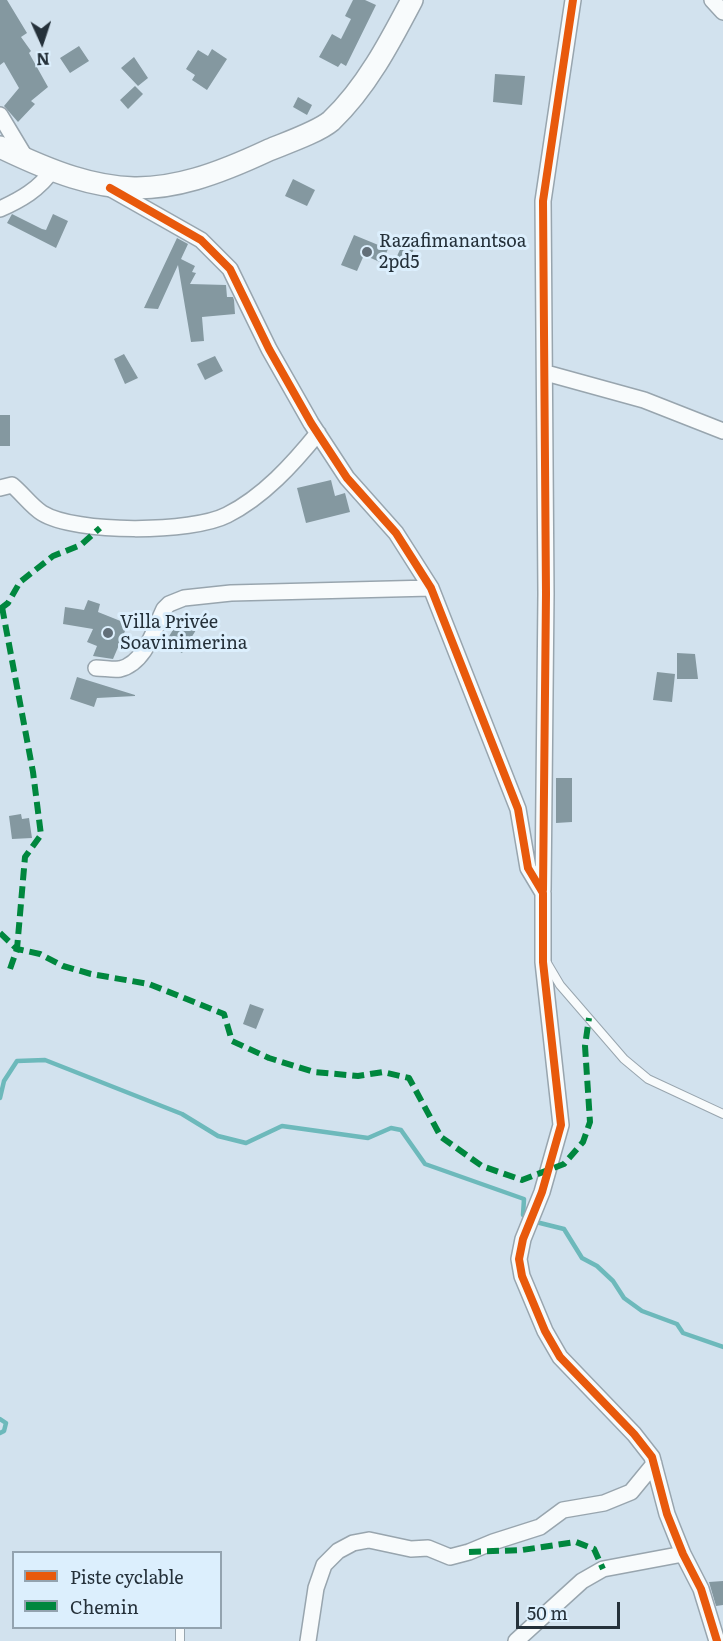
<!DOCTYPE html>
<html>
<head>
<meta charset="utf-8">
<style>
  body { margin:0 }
  #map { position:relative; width:723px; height:1641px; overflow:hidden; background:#d2e2ee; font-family:Literata,serif }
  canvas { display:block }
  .legend { position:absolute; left:12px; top:1551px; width:210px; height:78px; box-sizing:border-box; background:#dceffd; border:2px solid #93a3af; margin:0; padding:8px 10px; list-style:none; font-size:18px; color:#25313a }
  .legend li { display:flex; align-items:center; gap:12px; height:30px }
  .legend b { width:30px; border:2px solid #93a3af }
  .north { position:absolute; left:12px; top:12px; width:60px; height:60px; -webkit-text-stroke:4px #dceffd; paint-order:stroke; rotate:177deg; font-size:16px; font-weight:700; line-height:24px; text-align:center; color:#25313a }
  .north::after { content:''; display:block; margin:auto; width:21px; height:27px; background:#25313a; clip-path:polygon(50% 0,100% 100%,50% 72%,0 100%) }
  .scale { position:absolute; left:516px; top:1602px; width:104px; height:27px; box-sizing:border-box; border:3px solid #25313a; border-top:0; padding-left:8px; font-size:18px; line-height:21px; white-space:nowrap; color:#25313a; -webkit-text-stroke:4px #dceffd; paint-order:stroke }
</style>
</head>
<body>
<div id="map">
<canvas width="723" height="1641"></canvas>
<ul class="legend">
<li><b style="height:8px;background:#e8590c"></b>Piste cyclable</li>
<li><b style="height:8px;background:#00873e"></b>Chemin</li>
</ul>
<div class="north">N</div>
<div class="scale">50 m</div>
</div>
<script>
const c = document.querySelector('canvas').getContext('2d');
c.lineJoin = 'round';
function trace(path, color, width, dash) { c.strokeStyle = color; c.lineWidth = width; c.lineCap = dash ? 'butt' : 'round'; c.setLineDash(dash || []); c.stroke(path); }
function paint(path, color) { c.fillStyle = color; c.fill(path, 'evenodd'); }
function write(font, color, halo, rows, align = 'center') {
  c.font = font + ' Literata,serif'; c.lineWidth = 6; c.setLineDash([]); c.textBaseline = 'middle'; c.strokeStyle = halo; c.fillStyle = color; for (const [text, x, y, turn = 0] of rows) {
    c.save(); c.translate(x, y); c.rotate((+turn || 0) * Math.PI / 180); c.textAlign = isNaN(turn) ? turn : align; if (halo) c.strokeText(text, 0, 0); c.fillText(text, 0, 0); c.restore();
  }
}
const stream = new Path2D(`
  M0,1098l4,-17 13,-20 28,-1 137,54 36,22 28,7 36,-17 86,12 23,-10 10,2 24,34 99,35 -1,16
  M536,1222l28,7 18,29 15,8 16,15 11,17 18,13 35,13 6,9 40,14
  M0,1419l6,4 -2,8 -4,2`);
const building = new Path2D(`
  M0,0h7l20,33 -6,4 10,14 -2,2 19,34 -17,14 4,3 -17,18 -14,-16 15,-18 -15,-26 -4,3z
  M353,0h12l11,5 -30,61 -5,-3 -3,4 -19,-10 13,-23 9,5 10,-20 -6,-3z
  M79,46l10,15 -19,12 -10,-15z
  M212,49l15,10 -20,31 -15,-10 3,-5 -9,-6 12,-19 10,6z
  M134,57l14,21 -10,8 -17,-18z
  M495,74l30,2 -3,29 -29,-3z
  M135,86l8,8 -15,15 -8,-9z
  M298,97l14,8 -5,10 -14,-8z
  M293,179l22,11 -8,16 -22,-10z
  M12,214l30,15 4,1 7,-16 15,7 -12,27 -49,-25z
  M354,235l34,14 -6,14 -18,-8 -7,16 -16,-6z
  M177,238l11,6 -7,15 14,7 -3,6 4,1 -6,11 36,1 1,12h6l1,3 1,14 -33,3 2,24 -13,1 -13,-77 -20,44 -14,-1z
  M405,239l11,6 -8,16 -11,-5z
  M124,354l14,24 -13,6 -11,-25z
  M215,356l8,15 -18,9 -8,-16z
  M0,415h10v31h-10z
  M331,480l4,16 10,-3 5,19 -44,11 -9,-35z
  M88,600l12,4 -2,8 30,12 -15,35 -20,-3 4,-10 -10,-4 6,-13 -30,-5 2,-17 19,3z
  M182,615l17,10 -17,28 -17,-10z
  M677,653l18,1 3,25h-21z
  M657,672l18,2 -3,28 -19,-2z
  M77,677l58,18v1l-38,2 -3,9 -24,-8z
  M556,778h16v44l-16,1z
  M21,814l1,5 7,-1 3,20 -20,1 -3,-23z
  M250,1004l14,5 -8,20 -13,-5z
  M723,1581v24l-7,1 -7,-24z`);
const lane = new Path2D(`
  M547,963l13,22 64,74 24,20 75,35
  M180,1641v-13`);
const street = new Path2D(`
  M712,0l11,12
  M0,115l27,45
  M111,189l90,51 29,29 39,80 42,74 36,55 49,55 35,55 87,221 10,59 15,25v69l18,163 -19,67 -19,47 -4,20 3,17 23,55 15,26 74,77 18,23 15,57 16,40 18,35 16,52
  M0,209c20,-9 40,-20 52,-39
  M546,373l98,27 79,31
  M0,488l12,-3c10,8 19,21 30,28 34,21 150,20 185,2 36,-18 66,-51 91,-82
  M96,668c8,0 17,2 24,1 25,-6 34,-39 44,-60l5,-5 15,-6 47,-5 200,-5
  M543,890l3,-296 -3,-393 30,-201
  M308,1641l8,-53 8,-23 14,-14 15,-8 16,-3 42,9 17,-1 22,9 19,-5 24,-10 47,-15 23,-17 41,-7 27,-11 23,-28
  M516,1641l66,-60 21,-12 80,-15`);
const secondary = new Path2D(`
  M0,147c110,53 158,55 269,3 17,-7 49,-18 62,-29 35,-33 59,-79 81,-121`);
const quiet = new Path2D(`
  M2,607l31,165 8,63 -16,22 -8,92 -7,20
  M0,609l8,-6 12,-21 33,-26 28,-11 19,-17
  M0,933l17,16 23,5 23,12 28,8 58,10 75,30 8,27 37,17 45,14 44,4 25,-4 26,6 32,59 41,29 40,14 42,-16 19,-22 7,-20 -5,-76 4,-28
  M469,1552l53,-2 54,-8 18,7 9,20`);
const cycleway = new Path2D(`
  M110,188l91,52 29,29 39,80 42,74 36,55 49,55 35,55 87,221 10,59 15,25v69l18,163 -19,67 -19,47 -4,20 3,17 23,55 15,26 74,77 18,23 15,57 16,40 18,35 16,52
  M543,890l3,-296 -3,-393 30,-201`);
const markers = [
  [367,252,6,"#626f79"],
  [108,633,6,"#626f79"]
];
const poiNames = [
  ["Razafimanantsoa",379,242],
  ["2pd5",379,263],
  ["Villa Privée",120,623],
  ["Soavinimerina",120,644]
];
trace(stream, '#6db9bb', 4.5);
paint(building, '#8498a0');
trace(lane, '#98a5ae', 10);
trace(street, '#98a5ae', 18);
trace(secondary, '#98a5ae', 24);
trace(lane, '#f8fbfc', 8);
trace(street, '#f8fbfc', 15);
trace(secondary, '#f8fbfc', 21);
trace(quiet, '#00873e', 6, [12, 6]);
trace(cycleway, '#e8590c', 8);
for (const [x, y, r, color] of markers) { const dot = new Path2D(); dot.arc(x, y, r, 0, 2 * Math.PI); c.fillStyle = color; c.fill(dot); trace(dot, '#dceffd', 2); }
write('18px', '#25313a', '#dceffd', poiNames, 'left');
</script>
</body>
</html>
